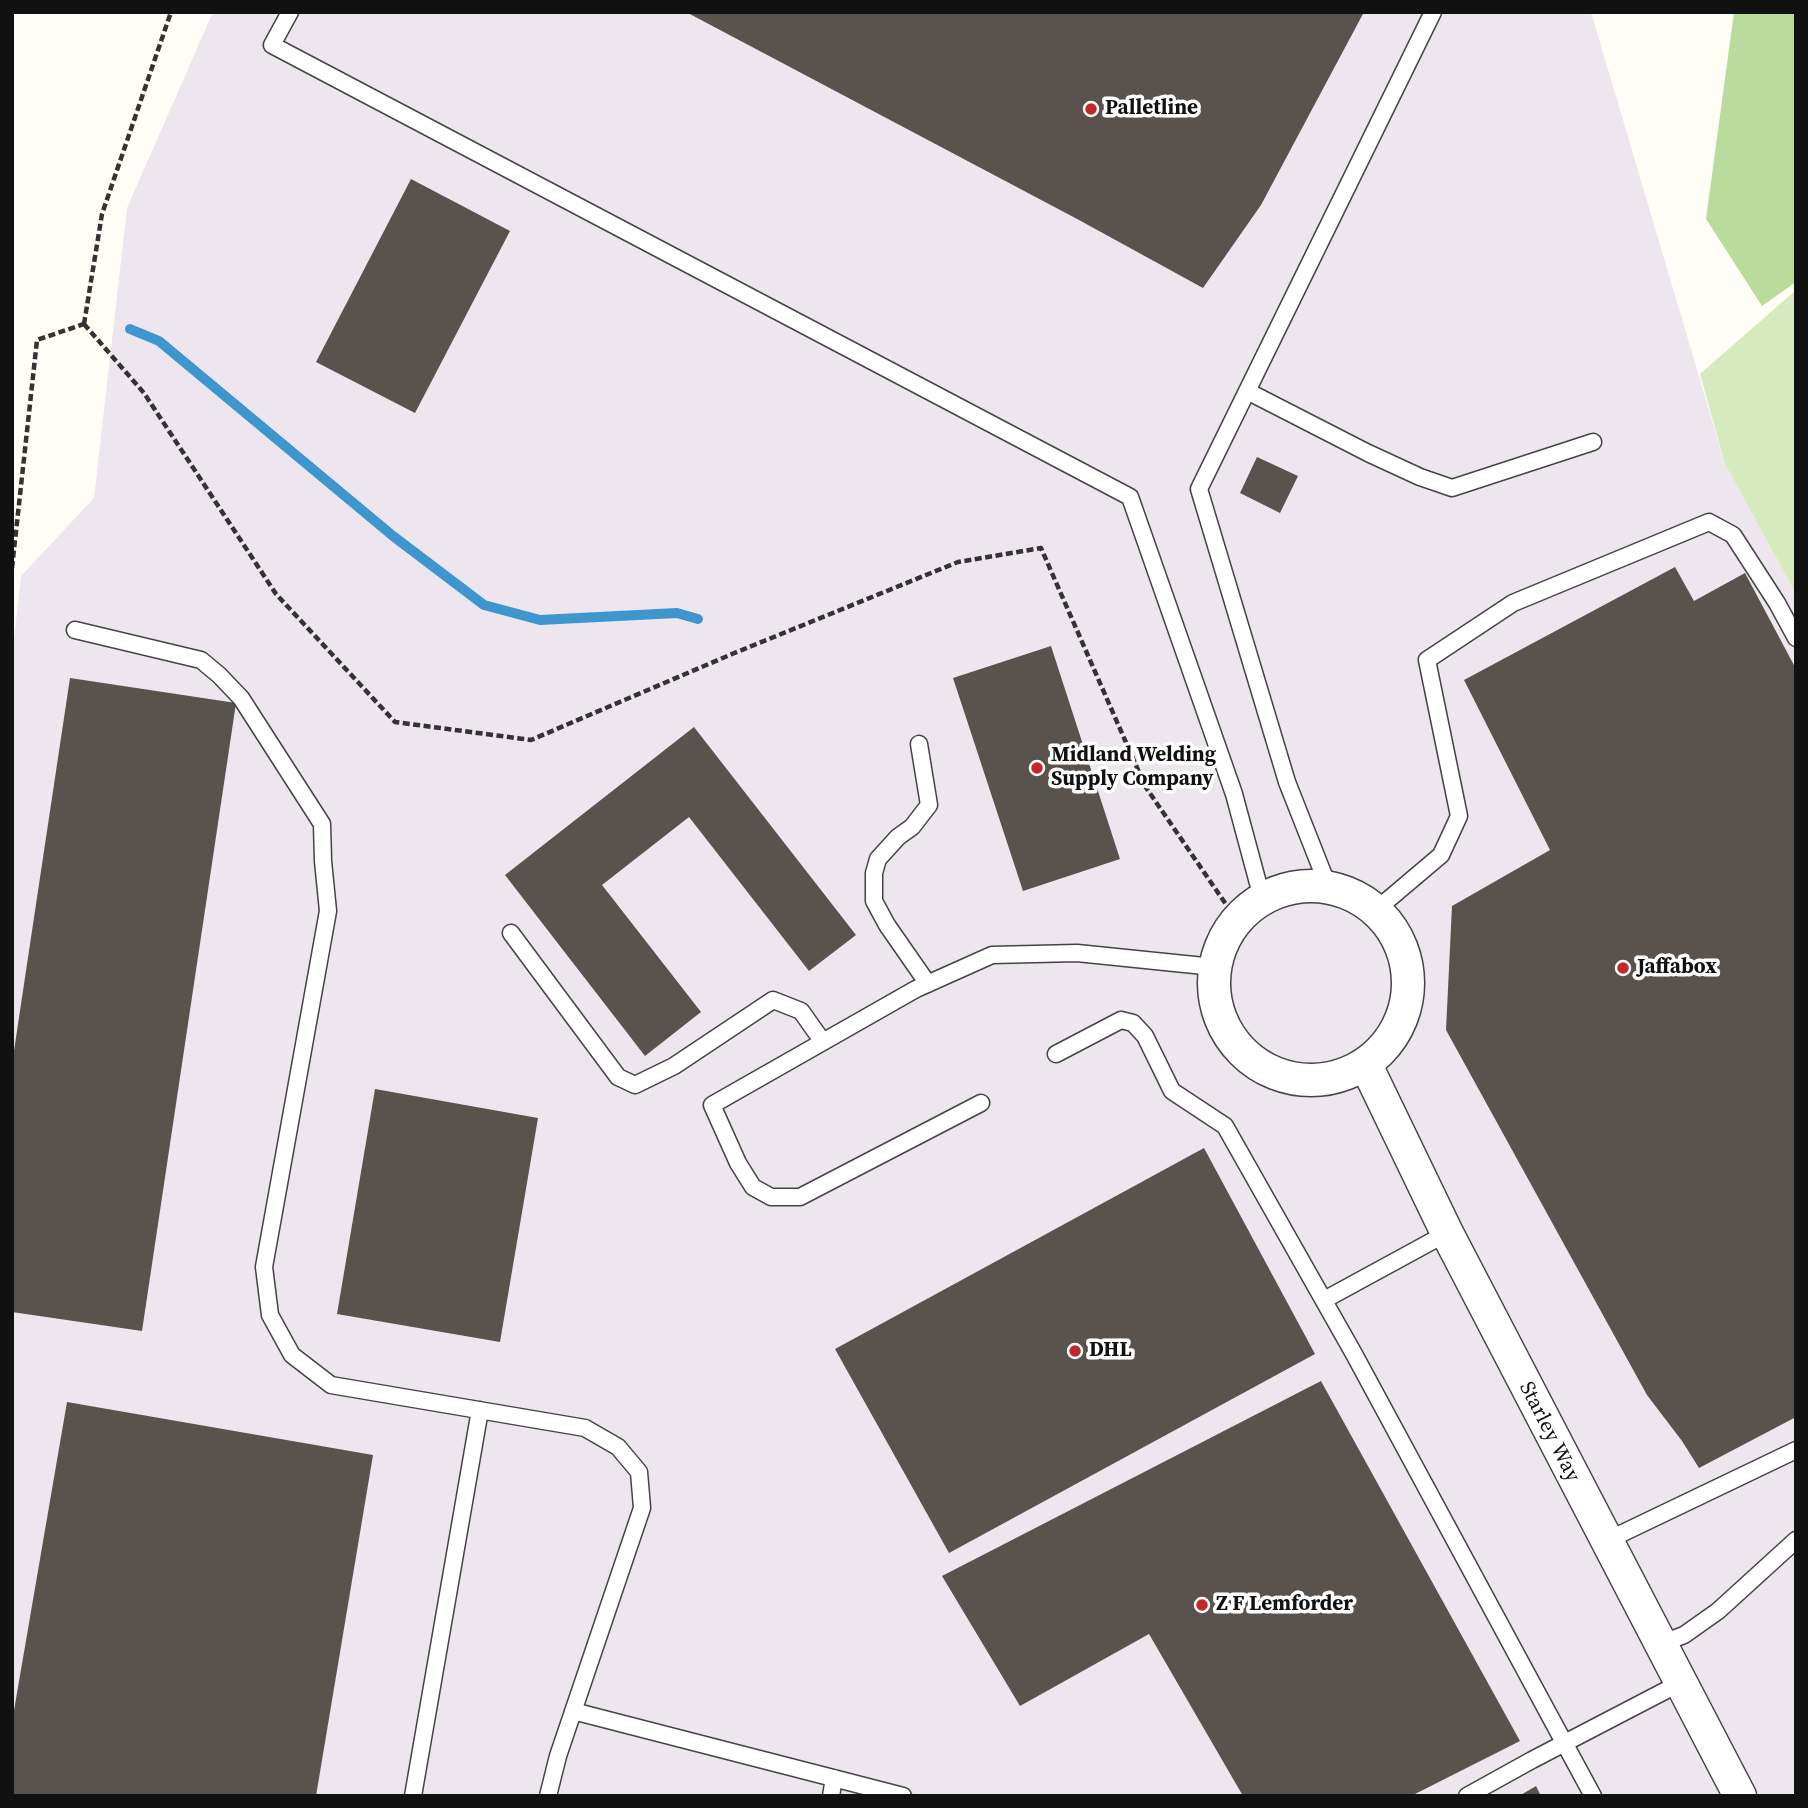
<!DOCTYPE html>
<html>
<head>
<meta charset="utf-8">
<style>
  body { margin:0 }
  #map { position:relative; width:1808px; height:1808px; overflow:hidden; background:#fffdf5; font-family:"Source Serif 4",serif }
  canvas { display:block }
  .frame { position:absolute; inset:0; border:14px solid #111; pointer-events:none }
</style>
</head>
<body>
<div id="map">
<canvas width="1808" height="1808"></canvas>
<div class="frame"></div>
</div>
<script>
const c = document.querySelector('canvas').getContext('2d');
c.lineJoin = 'round';
function paint(path, color) { c.fillStyle = color; c.fill(path, 'evenodd'); }
function trace(path, color, width, dash) { c.strokeStyle = color; c.lineWidth = width; c.lineCap = dash ? 'butt' : 'round'; c.setLineDash(dash || []); c.stroke(path); }
function write(font, color, halo, rows, align = 'center') {
  c.font = font + ' "Source Serif 4",serif'; c.lineWidth = 7; c.setLineDash([]); c.textBaseline = 'middle'; c.strokeStyle = halo; c.fillStyle = color; for (const [text, x, y, turn = 0] of rows) {
    c.save(); c.translate(x, y); c.rotate((+turn || 0) * Math.PI / 180); c.textAlign = isNaN(turn) ? turn : align; if (halo) c.strokeText(text, 0, 0); c.fillText(text, 0, 0); c.restore();
  }
}
const industrial = new Path2D(`
  M213,12h1378l134,452 71,130v1202h-1784v-1138l9,-82 73,-78 33,-290z`);
const green = new Path2D(`
  M1796,290v304l-71,-130 -25,-90z`);
const forest = new Path2D(`
  M1734,12h62v270l-34,24 -56,-87z`);
const stream = new Path2D(`
  M130,329l29,12 234,195 91,69 56,15 137,-7 21,6`);
const building = new Path2D(`
  M686,12h678l-103,193 -58,83 -124,-68z
  M411,179l99,52 -95,182 -99,-51z
  M1257,457l41,19 -18,37 -40,-20z
  M1675,567l19,34 51,-28 51,96v748l-97,51 -17,-27 -35,-46 -201,-365 6,-124 98,-56 -86,-170z
  M1051,646l69,213 -97,32 -70,-213z
  M70,678l166,25 -94,628 -130,-19v-248z
  M694,727l162,208 -47,36 -120,-154 -87,68 99,127 -56,44 -140,-181z
  M375,1089l163,29 -38,224 -163,-28z
  M1204,1148l111,206 -366,199 -114,-204z
  M1321,1381l199,360 -109,55h-168l-94,-162 -129,72 -78,-130z
  M67,1402l306,53 -57,341h-304v-74z
  M1536,1786l5,10h-22z`);
const path = new Path2D(`
  M84,324l60,69 132,201 119,128 136,18 201,-86 226,-92 83,-14 104,238 91,133
  M84,324l18,-110 69,-202
  M12,568l25,-228 47,-16`);
const lane = new Path2D(`
  M290,12l-18,33 858,452 104,297 28,104
  M1247,391l121,62 52,24 32,11 141,-46
  M75,630l126,30 18,15 22,23 81,126 1,37 5,50 -64,356 6,48 22,40 39,30 254,43 33,19 21,25 3,36 -84,248 -10,40
  M919,744l10,61 -17,22 -14,10 -20,22 -4,14v28l13,24 41,59
  M1328,886l-41,-104 -88,-293 234,-477
  M1376,910l65,-55 18,-39 -32,-156 86,-57 196,-81 24,13 44,68 19,35
  M511,933l107,144 17,8 39,-19 99,-66 28,11 22,31
  M1056,1054l65,-34 12,3 12,13 27,55 53,35 129,228 239,442
  M981,1103l-181,94h-29l-18,-10 -15,-24 -26,-58 204,-116 76,-34 85,-2 137,14
  M1324,1300l123,-67
  M1606,1541l190,-91
  M1660,1644l24,-9 34,-24 78,-71
  M573,1711l330,85
  M413,1796l67,-386
  M831,1796l3,-18
  M1467,1796l65,-36 148,-77`);
const street = new Path2D(`
  M1214 983a97 97 0 1 1 194 0a97 97 0 1 1-194 0Z
  M1366,1065l81,168 293,563`);
const markers = [
  [1091,109,7,"#c4262e"],
  [1037,768,7,"#c4262e"],
  [1623,968,7,"#c4262e"],
  [1075,1351,7,"#c4262e"],
  [1202,1605,7,"#c4262e"]
];
const poiNames = [
  ["Palletline",1105,109],
  ["Midland Welding",1051,756],
  ["Supply Company",1051,780],
  ["Jaffabox",1637,968],
  ["DHL",1089,1351],
  ["Z F Lemforder",1216,1605]
];
const streetNames = [
  ["Starley Way",1549,1432,63]
];
paint(industrial, '#eee6ef');
paint(green, '#d5ebbd');
paint(forest, '#b9dc9c');
trace(stream, '#3f96cf', 10);
paint(building, '#5a524d');
trace(lane, '#444', 19);
trace(street, '#444', 35);
trace(path, '#333', 4.5, [7, 3.5]);
trace(lane, '#fff', 16);
trace(street, '#fff', 32);
for (const [x, y, r, color] of markers) { const dot = new Path2D(); dot.arc(x, y, r, 0, 2 * Math.PI); c.fillStyle = color; c.fill(dot); trace(dot, '#fff', 2.5); }
write('bold 21px', '#111', '#fff', poiNames, 'left');
write('21px', '#111', '#fff', streetNames);
</script>
</body>
</html>
